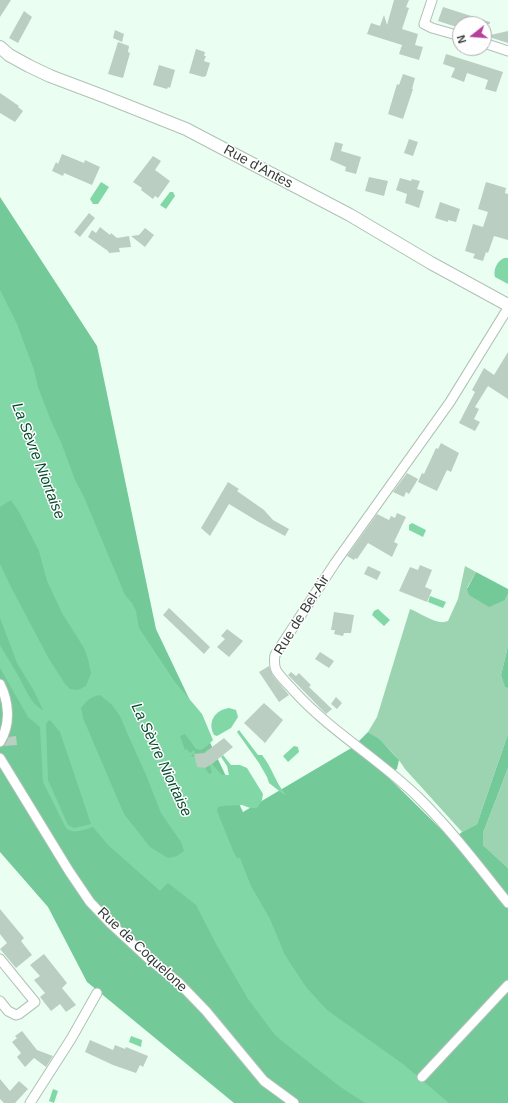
<!DOCTYPE html>
<html>
<head>
<meta charset="utf-8">
<style>
  body { margin:0 }
  #map { position:relative; width:508px; height:1103px; overflow:hidden; background:#eafff2; font-family:Helvetica,sans-serif }
  canvas { display:block }
  .north { position:absolute; left:452px; top:16px; width:40px; height:40px; box-sizing:border-box; background:#fff; border:1px solid #aeb1af; border-radius:50%; rotate:253deg; font-size:11px; font-weight:700; line-height:16px; text-align:center; color:#353d38 }
  .north::after { content:''; display:block; margin:auto; width:14px; height:18px; background:#b5419b; clip-path:polygon(50% 0,100% 100%,50% 72%,0 100%) }
</style>
</head>
<body>
<div id="map">
<canvas width="508" height="1103"></canvas>
<div class="north">N</div>
</div>
<script>
const c = document.querySelector('canvas').getContext('2d');
c.lineJoin = 'round';
function paint(path, color) { c.fillStyle = color; c.fill(path, 'evenodd'); }
function trace(path, color, width, dash) { c.strokeStyle = color; c.lineWidth = width; c.lineCap = dash ? 'butt' : 'round'; c.setLineDash(dash || []); c.stroke(path); }
function write(font, color, halo, rows, align = 'center') {
  c.font = font + ' Helvetica,sans-serif'; c.lineWidth = 3; c.setLineDash([]); c.textBaseline = 'middle'; c.strokeStyle = halo; c.fillStyle = color; for (const [text, x, y, turn = 0] of rows) {
    c.save(); c.translate(x, y); c.rotate((+turn || 0) * Math.PI / 180); c.textAlign = isNaN(turn) ? turn : align; if (halo) c.strokeText(text, 0, 0); c.fillText(text, 0, 0); c.restore();
  }
}
const green = new Path2D(`
  M465,566l11,6 -9,16 38,12 3,-6v52l-7,29 4,11 3,2v46l-31,90 -15,8 -57,-63c-9,-15 -23,-27 -37,-37l9,-15 33,-108c11,4 27,17 38,12l10,-22z
  M508,768v100l-25,-23v-12z`);
const forest = new Path2D(`
  M0,197l97,149 59,283 87,183 110,-65 15,-15 11,7 20,21 -2,9 -10,7 65,64 10,-8 15,-8 31,-90v34l-25,65v12l25,23v235h-274l-147,-121 -39,-75 -48,-55z
  M476,572l32,17v5l-3,6 -16,7 -20,-12 -2,-6z
  M508,646v42l-3,-1 -4,-12z`);
const water = new Path2D(`
  M101,182l8,5 -11,17h-5l-3,-5z
  M170,192h3l2,4 -9,13 -6,-4z
  M504,258h4v26l-13,-7c-2,-7 2,-16 9,-19z
  M0,290l17,34 17,46 4,17 13,34 10,21 14,38 9,17 41,98 7,8 4,8 3,17 36,54 27,32 11,26 -6,6 -6,4 -5,-1 -11,-15 -5,2 5,14 2,-1 3,4 4,-3 1,3 -4,3 1,1 3,-1 2,10 8,2 4,6 3,-1 -2,-8 2,-1 10,11h7l-2,-9 -6,-9 2,-2 8,10h9l7,3 16,26 -1,6 -4,7 -2,1h-6l-8,-3 -19,1 -5,1 -1,4 17,42 3,5h3l11,28 19,33 15,36 21,32 21,23 76,54 12,10 4,4 10,8 20,17h-84l-26,-17 -47,-37 -17,-14 -27,-36 -32,-55 -20,-39 -28,-22 -8,8 -52,-46 -15,-18c-8,2 -20,8 -27,1l-23,-46 -3,-55 -12,-10 -28,-49v-23c5,9 11,18 16,27 8,12 13,31 27,38l-9,-19 -17,-28 -17,-45v-54l11,23 38,72 16,25 5,5 8,1 8,-4 5,-13 -3,-14 -4,-11 -22,-35 -15,-32 -8,-30 -20,-39 -8,-12 -11,7zM100,695l12,10 8,11 8,19 18,40 15,38 20,29 3,9 -7,5 -9,2 -18,-11 -26,-33 -41,-96 -2,-10c5,-7 11,-12 19,-13zM50,720l10,12 31,92 -17,4 -6,-3 -20,-45 -2,-56 2,-3z
  M412,523l14,7 -3,7 -14,-7v-5z
  M430,596l16,6 -3,6 -15,-6z
  M378,609l12,11 -6,6 -12,-11 2,-4z
  M229,708l7,2 2,7 -7,11 -14,8 -3,-1c-7,-13 1,-25 15,-27z
  M239,730l19,25h4c10,12 13,27 24,40l-3,-1 -14,-11 -2,-6 -8,-14 -22,-31z
  M294,746l4,1 1,5 -11,10 -5,-6z
  M131,1036l11,4 -1,7 -12,-5z
  M53,1089l5,2 -4,12 -5,-2z`);
const building = new Path2D(`
  M0,0h11l-11,17z
  M394,0h15l-3,7 3,1 -7,21 16,5 -3,11 8,2 -4,13 -20,-6 3,-9 -35,-11 4,-11 9,3 4,-11 3,10z
  M443,7l47,15v2h-30v4l-22,-7z
  M24,11l8,6 -14,26 -9,-5z
  M115,30l9,4 -2,8 -9,-4z
  M508,31v12l-22,-7z
  M118,42l11,4 -1,6 2,1 -7,25 -15,-4z
  M196,49l9,3 -1,4h2l-2,5 6,2 -4,13 -3,1 -14,-4z
  M446,54l57,18 -7,20 -11,-3 3,-9 -21,-7 -3,9 -13,-5 4,-9 -12,-4z
  M159,65l16,5 -5,18 -2,-1 -1,2 -14,-4z
  M403,74l12,4 -3,11h1l-10,30 -15,-5 9,-30 2,1z
  M0,93l19,13 -1,1 5,4 -8,11 -15,-9z
  M409,139l9,3 -5,14 -9,-3z
  M335,142l8,2 -2,7 20,6 -5,17 -11,-3 1,-4 -16,-7z
  M62,154l22,9 1,-3 15,7 -8,18 -28,-12 -1,3 -11,-5 4,-9 2,2z
  M153,156l8,5 -6,9 15,11 -12,17 -3,-2 -2,3 -12,-9 1,-2 -9,-6z
  M369,177l19,4 -4,15 -19,-5z
  M400,178l11,3 1,-2 8,2 -3,8 7,2 -5,17 -14,-5 2,-9 -11,-4z
  M486,182l20,6 -1,5 3,1v46l-14,-4 -6,17 -2,-1 -3,9 -10,-3 2,-4 -10,-3 8,-27 10,3 5,-15 -10,-3z
  M440,202l20,7 -4,13 -8,-2v2l-13,-4z
  M89,213l6,5 -15,19 -6,-5z
  M100,227l10,8 1,-2 6,5 12,-2 2,11 -12,1 1,4 -11,1 -1,-2 -20,-14 4,-7 4,3z
  M145,228l9,7 -9,12 -14,-11 8,-1z
  M508,352v47l-20,-13 -13,21 4,2 -5,10 6,3 -5,9 -16,-8 16,-31 -3,-2 12,-22 10,7z
  M441,443l18,10 -8,19 -4,-2 -10,21 -19,-9 4,-9 2,1 12,-26 2,1z
  M407,473l11,6 -9,15 -3,-2 -2,5 -11,-5z
  M228,482l11,7 -2,2 27,19 9,10 16,9 -4,7 -28,-15 -28,-17 -19,32 -9,-8z
  M397,513l9,4 -12,25 4,2 -6,13 -24,-14 -11,16 -2,-1 -1,2 -7,-4 30,-42 12,6 2,-4 4,2z
  M420,565l12,5 -7,17 7,3 -5,12 -28,-11 11,-24 8,3z
  M368,566l13,6 -4,8 -13,-6z
  M169,608l41,39 -6,7 -41,-39z
  M334,612l20,3 -3,18h-7l-1,3 -9,-2 1,-4h-4z
  M227,629l16,12 -14,16 -12,-10 8,-8 -4,-3z
  M320,652l14,9 -5,7 -14,-9z
  M269,666l4,10 16,19 -10,7 -20,-30z
  M291,672l5,4 3,-3 12,12 -2,2 23,22 -6,5 -38,-39z
  M336,697l6,6 -5,6 -6,-5z
  M264,703l19,17 -18,23 -21,-20z
  M16,736l1,9 -13,1 5,-9z
  M224,738l9,9 -21,17 -7,4 -8,-1 -3,-13 10,-1z
  M0,909l24,29 -3,3 11,14 -16,13 -16,-19 7,-6 -7,-9z
  M44,954l23,29 -5,5 14,17 -10,7 -6,-8 -9,7 -11,-14 5,-4 -11,-13 6,-4 -10,-11z
  M22,1031l15,19 16,6 -7,11 -12,-9 -9,9 -8,-10 4,-4 -9,-11 5,-4 -2,-2z
  M90,1040l23,10 2,-5 10,4 1,-2 22,9 -5,11 -3,-2 -4,8 -23,-8 -28,-13z
  M0,1079l10,12 9,-10 9,8 -13,14h-11l-4,-4z`);
const street = new Path2D(`
  M432,0l-8,24 8,4 28,8
  M484,43l24,8
  M508,308l-58,94 -115,161 -60,92c-1,6 -1,10 1,15 4,7 12,14 18,21 37,41 87,69 126,108 32,32 60,69 88,104
  M0,684c9,18 11,40 0,58
  M0,758l69,113 21,31 20,21 40,37 29,23 27,28 58,70 30,22
  M0,959l35,43 -16,12 -3,1 -8,-4 -8,-10
  M422,1077l86,-92
  M30,1103l41,-64 26,-46`);
const secondary = new Path2D(`
  M0,47l9,8 20,11 21,10 53,20 83,33 164,86 81,48 77,42`);
const streetNames = [
  ["Rue d'Antes",258,167,28],
  ["Rue de Bel-Air",302,615,-58],
  ["Rue de Coquelone",142,950,43]
];
const waterNames = [
  ["La Sèvre Niortaise",38,461,69],
  ["La Sèvre Niortaise",161,760,65]
];
paint(green, '#9cd4b2');
paint(forest, '#74c999');
paint(water, '#82d7a6');
paint(building, '#bbcec2');
trace(street, '#aec2b6', 11);
trace(secondary, '#aec2b6', 14);
trace(street, '#fff', 9);
trace(secondary, '#fff', 12);
write('14px', '#353d38', '#fff', streetNames);
write('italic 15px', '#034b2c', '#fff', waterNames);
</script>
</body>
</html>
